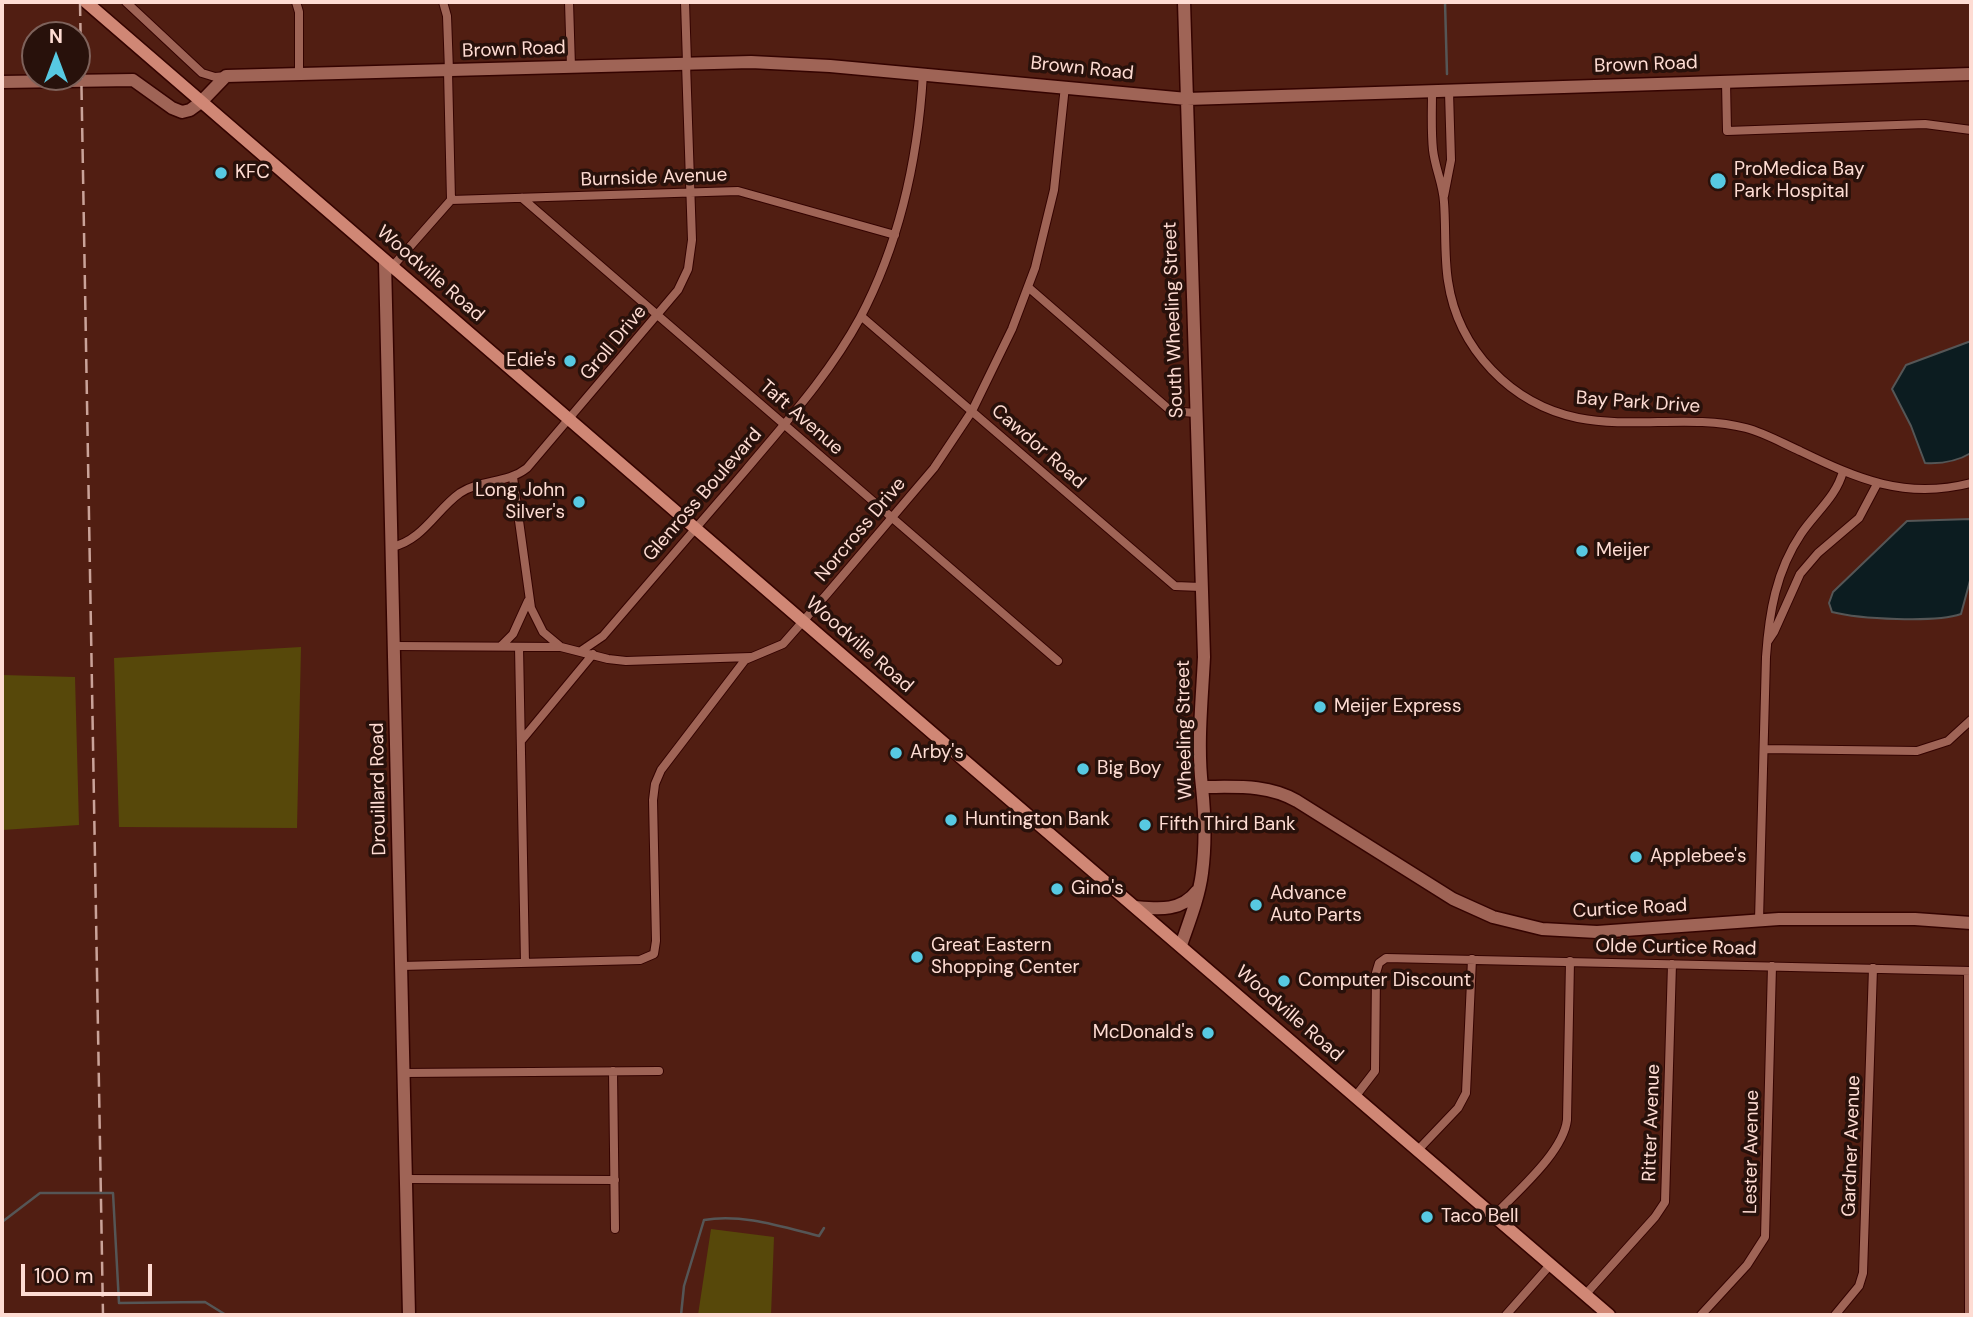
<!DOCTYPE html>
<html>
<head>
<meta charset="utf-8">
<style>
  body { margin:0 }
  #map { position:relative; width:1973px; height:1317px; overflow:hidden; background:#511e12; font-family:"DM Sans",sans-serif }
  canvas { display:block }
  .frame { position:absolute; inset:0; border:4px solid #fedcd3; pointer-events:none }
  .north { position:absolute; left:21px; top:21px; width:70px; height:70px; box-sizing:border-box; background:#28110b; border:2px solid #7e625b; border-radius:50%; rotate:0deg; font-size:19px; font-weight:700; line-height:28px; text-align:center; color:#fedcd3 }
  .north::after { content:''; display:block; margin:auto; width:24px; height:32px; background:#57c9e2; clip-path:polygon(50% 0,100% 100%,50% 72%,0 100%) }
  .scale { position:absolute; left:21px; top:1264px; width:131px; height:32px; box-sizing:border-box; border:4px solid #fedcd3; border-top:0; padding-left:9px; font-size:21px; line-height:24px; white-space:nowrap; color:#fedcd3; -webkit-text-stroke:5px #28110b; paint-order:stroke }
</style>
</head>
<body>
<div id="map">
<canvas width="1973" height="1317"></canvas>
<div class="frame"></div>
<div class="north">N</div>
<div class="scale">100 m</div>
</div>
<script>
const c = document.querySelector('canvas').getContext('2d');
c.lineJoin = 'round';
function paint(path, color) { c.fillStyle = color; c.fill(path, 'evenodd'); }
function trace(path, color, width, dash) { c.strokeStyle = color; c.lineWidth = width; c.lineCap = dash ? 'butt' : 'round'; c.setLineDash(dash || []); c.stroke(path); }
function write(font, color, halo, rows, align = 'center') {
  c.font = font + ' "DM Sans",sans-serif'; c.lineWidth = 7; c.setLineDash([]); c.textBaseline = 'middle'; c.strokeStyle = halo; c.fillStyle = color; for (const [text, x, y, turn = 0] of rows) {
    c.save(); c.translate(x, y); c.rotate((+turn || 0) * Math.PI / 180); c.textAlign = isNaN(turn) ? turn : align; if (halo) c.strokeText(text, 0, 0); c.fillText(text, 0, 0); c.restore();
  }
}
const green = new Path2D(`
  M301,647l-4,181 -178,-1 -5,-169z
  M2,675l73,2 4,148 -77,5z
  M711,1229l63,8 -3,78h-73z`);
const water = new Path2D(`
  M1971,341v112c-15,9 -29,11 -46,10l-14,-37 -19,-37 14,-24z
  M1971,519v58l-10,37c-26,9 -102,5 -129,-2l-3,-9 4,-11 74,-71z`);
const stream = new Path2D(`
  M1445,2l2,72
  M2,1222l38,-29h73l6,110 86,-1 21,13
  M681,1315l3,-29 20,-66c37,-7 79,7 115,16l5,-8`);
const street = new Path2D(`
  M126,2l76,71 13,4 11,-1
  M296,2l3,10v61
  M443,2l4,14 2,55
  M569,2l2,65
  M685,2l2,61
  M1726,82l1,49 198,-7 46,6
  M1432,92c0,19 -1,39 1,58 2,18 10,34 11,52 2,26 0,53 4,79 10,68 63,123 130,137 55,11 114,-4 168,10 19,5 36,15 54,23 58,28 105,49 171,32
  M1444,196l7,-36 -2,-68
  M522,198l536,463
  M451,200l287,-9 157,44
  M392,267l59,-67 -3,-129
  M1028,287l143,124 24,2
  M861,316l314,270 26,1
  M513,477l18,131 12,24 18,15
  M392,547c31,-7 44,-37 68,-54 21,-14 47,-9 67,-25l151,-178 10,-21 4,-29 -6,-177
  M1768,641l6,-9 26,-58 18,-21 41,-35 18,-34
  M394,646l167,1 47,12 18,2 125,-4
  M501,646l12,-12 15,-33
  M519,647l6,316
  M581,651l22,-15c47,-55 95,-110 142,-165 41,-49 84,-96 115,-153 40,-76 58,-159 63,-244
  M521,741l72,-87
  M1764,749l153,2 31,-10 23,-21
  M1759,920l7,-263c3,-44 10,-86 35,-123 14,-21 36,-38 42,-63
  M401,966l239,-6 14,-6 2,-13 -3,-141 2,-16 6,-14 84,-110 38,-16 44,-50 107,-126 38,-57 40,-82 23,-61 19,-78 11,-104
  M1968,971l1,344
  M613,1071l2,158
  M404,1073l255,-2
  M1355,1097l20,-26 1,-98 3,-10 7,-5 585,13
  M1417,1151l41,-43 8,-15 6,-134
  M406,1179l209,1
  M1494,1216c22,-24 69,-63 73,-96l3,-159
  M1585,1295l70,-78 10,-15 7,-238
  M1506,1315l44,-50
  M1701,1315l46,-50 18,-28 7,-271
  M1835,1315l24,-29 4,-13 10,-305`);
const secondary = new Path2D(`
  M2,82l131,-2 39,28 10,4 8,-2 11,-8 25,-26 525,-14 79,4 357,33 784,-25
  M385,261l24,1054
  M1202,787c34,0 65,-3 95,14l156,98 40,18 49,12 55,3 182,-13h136l56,4
  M1135,907c23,2 46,5 62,-16
  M1181,945c8,-23 18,-48 21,-72 4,-30 3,-57 0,-86 -5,-43 0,-87 2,-130l-20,-655`);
const primary = new Path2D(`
  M86,2c506,439 1015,876 1523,1313`);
const rail = new Path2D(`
  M80,2l23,1313`);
const markers = [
  [221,173,7,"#57c9e2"],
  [1718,181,9,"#57c9e2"],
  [570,361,7,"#57c9e2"],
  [579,502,7,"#57c9e2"],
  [1582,551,7,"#57c9e2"],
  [1320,707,7,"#57c9e2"],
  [896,753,7,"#57c9e2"],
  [1083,769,7,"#57c9e2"],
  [951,820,7,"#57c9e2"],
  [1145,825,7,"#57c9e2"],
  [1636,857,7,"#57c9e2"],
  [1057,889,7,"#57c9e2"],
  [1256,905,7,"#57c9e2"],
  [917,957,7,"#57c9e2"],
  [1284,981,7,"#57c9e2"],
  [1208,1033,7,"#57c9e2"],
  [1427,1217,7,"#57c9e2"]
];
const streetNames = [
  ["Brown Road",514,50,-2],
  ["Brown Road",1646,65,-2],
  ["Brown Road",1082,69,6],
  ["Burnside Avenue",654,178,-2],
  ["Woodville Road",430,274,41],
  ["South Wheeling Street",1174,320,-92],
  ["Groll Drive",614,343,-50],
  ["Bay Park Drive",1638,403,4],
  ["Taft Avenue",801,418,41],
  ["Cawdor Road",1038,447,41],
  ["Glenross Boulevard",703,495,-49],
  ["Norcross Drive",861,530,-50],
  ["Woodville Road",859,645,41],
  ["Wheeling Street",1185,730,-91],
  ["Drouillard Road",379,789,-91],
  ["Curtice Road",1630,909,-3],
  ["Olde Curtice Road",1676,948,1],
  ["Woodville Road",1289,1014,41],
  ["Ritter Avenue",1652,1123,-88],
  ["Gardner Avenue",1852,1146,-88],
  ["Lester Avenue",1752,1152,-89]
];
const poiNames = [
  ["ProMedica Bay",1734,170],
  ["Park Hospital",1734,192],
  ["KFC",235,173],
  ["Edie's",556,361,"right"],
  ["Long John",565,491,"right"],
  ["Silver's",565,513,"right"],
  ["Meijer",1596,551],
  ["Meijer Express",1334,707],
  ["Arby's",910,753],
  ["Big Boy",1097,769],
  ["Huntington Bank",965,820],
  ["Fifth Third Bank",1159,825],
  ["Applebee's",1650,857],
  ["Gino's",1071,889],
  ["Advance",1270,894],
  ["Auto Parts",1270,916],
  ["Great Eastern",931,946],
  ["Shopping Center",931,968],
  ["Computer Discount",1298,981],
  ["McDonald's",1194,1033,"right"],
  ["Taco Bell",1441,1217]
];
paint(green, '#57480a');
paint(water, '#0c1c20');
trace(water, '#555656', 2);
trace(stream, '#555656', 2.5);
trace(street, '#340300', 10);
trace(secondary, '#340300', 15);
trace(primary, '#340300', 15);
trace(street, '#9f6456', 8);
trace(secondary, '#9f6456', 12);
trace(primary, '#d08775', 12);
trace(rail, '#caa399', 2.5, [14, 7]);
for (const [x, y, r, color] of markers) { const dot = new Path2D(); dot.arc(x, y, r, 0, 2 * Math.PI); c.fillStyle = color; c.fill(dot); trace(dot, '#28110b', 2.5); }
write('19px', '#fedcd3', '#28110b', streetNames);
write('19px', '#fedcd3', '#28110b', poiNames, 'left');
</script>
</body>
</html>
